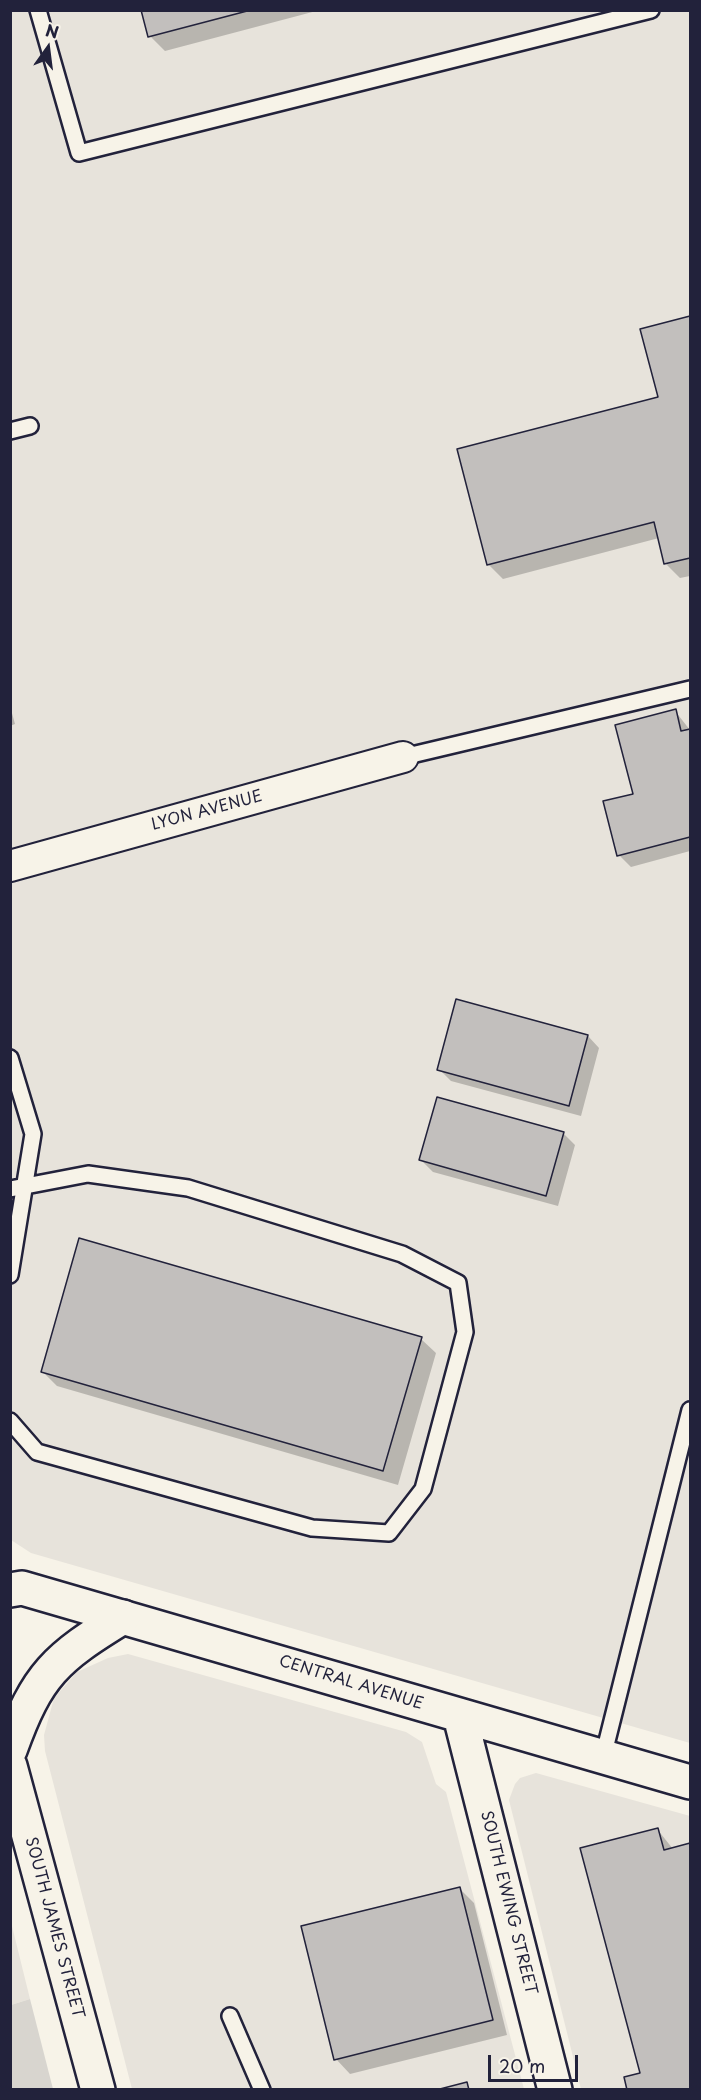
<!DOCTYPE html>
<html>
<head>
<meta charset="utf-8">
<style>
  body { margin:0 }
  #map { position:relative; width:701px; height:2100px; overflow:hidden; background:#f7f3e8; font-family:"Playpen Sans",sans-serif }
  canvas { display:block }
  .frame { position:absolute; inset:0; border:12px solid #22223b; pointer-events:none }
  .north { position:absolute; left:18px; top:18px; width:60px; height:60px; -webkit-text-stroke:4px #f7f3e8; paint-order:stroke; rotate:14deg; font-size:16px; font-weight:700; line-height:24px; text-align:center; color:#22223b }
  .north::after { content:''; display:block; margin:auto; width:21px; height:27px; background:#22223b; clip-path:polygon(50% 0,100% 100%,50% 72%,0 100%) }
  .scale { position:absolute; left:488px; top:2055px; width:90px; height:27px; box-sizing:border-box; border:3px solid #22223b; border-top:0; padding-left:8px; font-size:18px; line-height:21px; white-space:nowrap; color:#22223b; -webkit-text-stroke:4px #f7f3e8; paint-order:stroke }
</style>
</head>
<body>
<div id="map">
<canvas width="701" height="2100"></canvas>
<div class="frame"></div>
<div class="north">N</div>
<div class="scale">20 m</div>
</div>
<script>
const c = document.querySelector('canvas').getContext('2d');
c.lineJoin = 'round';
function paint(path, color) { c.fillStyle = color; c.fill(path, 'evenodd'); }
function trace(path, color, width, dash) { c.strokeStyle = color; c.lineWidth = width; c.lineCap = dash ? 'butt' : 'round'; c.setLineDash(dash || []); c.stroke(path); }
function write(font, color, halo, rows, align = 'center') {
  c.font = font + ' "Playpen Sans",sans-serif'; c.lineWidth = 4.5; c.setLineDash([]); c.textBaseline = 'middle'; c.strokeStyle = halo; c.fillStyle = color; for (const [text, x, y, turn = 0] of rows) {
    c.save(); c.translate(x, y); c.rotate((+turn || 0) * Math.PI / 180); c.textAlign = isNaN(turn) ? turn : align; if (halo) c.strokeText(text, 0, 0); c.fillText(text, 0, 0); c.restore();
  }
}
const built = new Path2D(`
  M10,11h680v1732l-659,-190 -20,-13z
  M128,1654l278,78 16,10 14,42 10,8 78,297h-392l-87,-338 -1,-16 10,-37 23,-26 31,-14z
  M536,1773l154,43v273h-109l-72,-289 6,-16 5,-6z
  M10,1918l20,81 -19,6h-1z`);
const green = new Path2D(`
  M30,1999l23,90h-42v-84z`);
const shadow = new Path2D(`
  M143,10h177l-155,41 -15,-15z
  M690,317v259l-10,2 -14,-14 -7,-26 -156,41 -15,-15 172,-165 -18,-69z
  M10,706l5,18 -5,2z
  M675,711l15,19v121l-59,16 -12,-12 15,-60z
  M457,1001l131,35 11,12 -18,68 -130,-35 -12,-12z
  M563,1133l12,12 -17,61 -125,-34 -12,-12z
  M421,1339l15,14 -38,132 -341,-99 -14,-14z
  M657,1829l16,20 17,-5v246h-61l13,-16z
  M460,1889l14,14 33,132 -157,39 -14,-15z`);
const building = new Path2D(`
  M141,10h110l-103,27z
  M690,316v242l-26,6 -10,-42 -167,43 -30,-116 201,-52 -18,-68z
  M676,709l5,22 9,-2v108l-73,19 -14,-55 30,-7 -18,-69z
  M456,999l132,36 -19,71 -132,-36z
  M437,1097l127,35 -18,64 -127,-36z
  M79,1238l343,99 -39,134 -342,-99z
  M658,1828l6,22 26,-7v247h-63l-3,-13 16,-4 -60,-225z
  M460,1887l33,133 -159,40 -33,-134z
  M467,2082l2,8h-33z`);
const service = new Path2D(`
  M38,10l41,143 572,-143
  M10,431l20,-5
  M403,757l287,-68
  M10,1058l23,76 -23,141
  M10,1189l78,-15 100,14 214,66 56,29 7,49 -42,157 -34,44 -77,-5 -275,-76 -27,-31
  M603,1757l87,-347
  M230,2016l32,74`);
const minor = new Path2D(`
  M10,866l393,-109`);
const tertiary = new Path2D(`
  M10,1590l12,-2 668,194
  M460,1716l95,374`);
const secondary = new Path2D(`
  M10,1750c27,-76 46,-92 113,-133
  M10,1766l88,324`);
const streetNames = [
  ["LYON AVENUE",207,811,-15],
  ["CENTRAL AVENUE",351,1683,17],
  ["SOUTH EWING STREET",508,1903,76],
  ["SOUTH JAMES STREET",54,1928,75]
];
paint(built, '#e7e3db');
paint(green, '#d8d5cf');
paint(shadow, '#0003');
paint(building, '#c2bfbd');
trace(building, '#22223b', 1.5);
trace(service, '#22223b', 20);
trace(minor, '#22223b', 34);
trace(tertiary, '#22223b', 38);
trace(secondary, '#22223b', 38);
trace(service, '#f7f3e8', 15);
trace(minor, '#f7f3e8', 30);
trace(tertiary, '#f7f3e8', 33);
trace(secondary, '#f7f3e8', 33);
write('16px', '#22223b', '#f7f3e8', streetNames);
</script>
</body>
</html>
